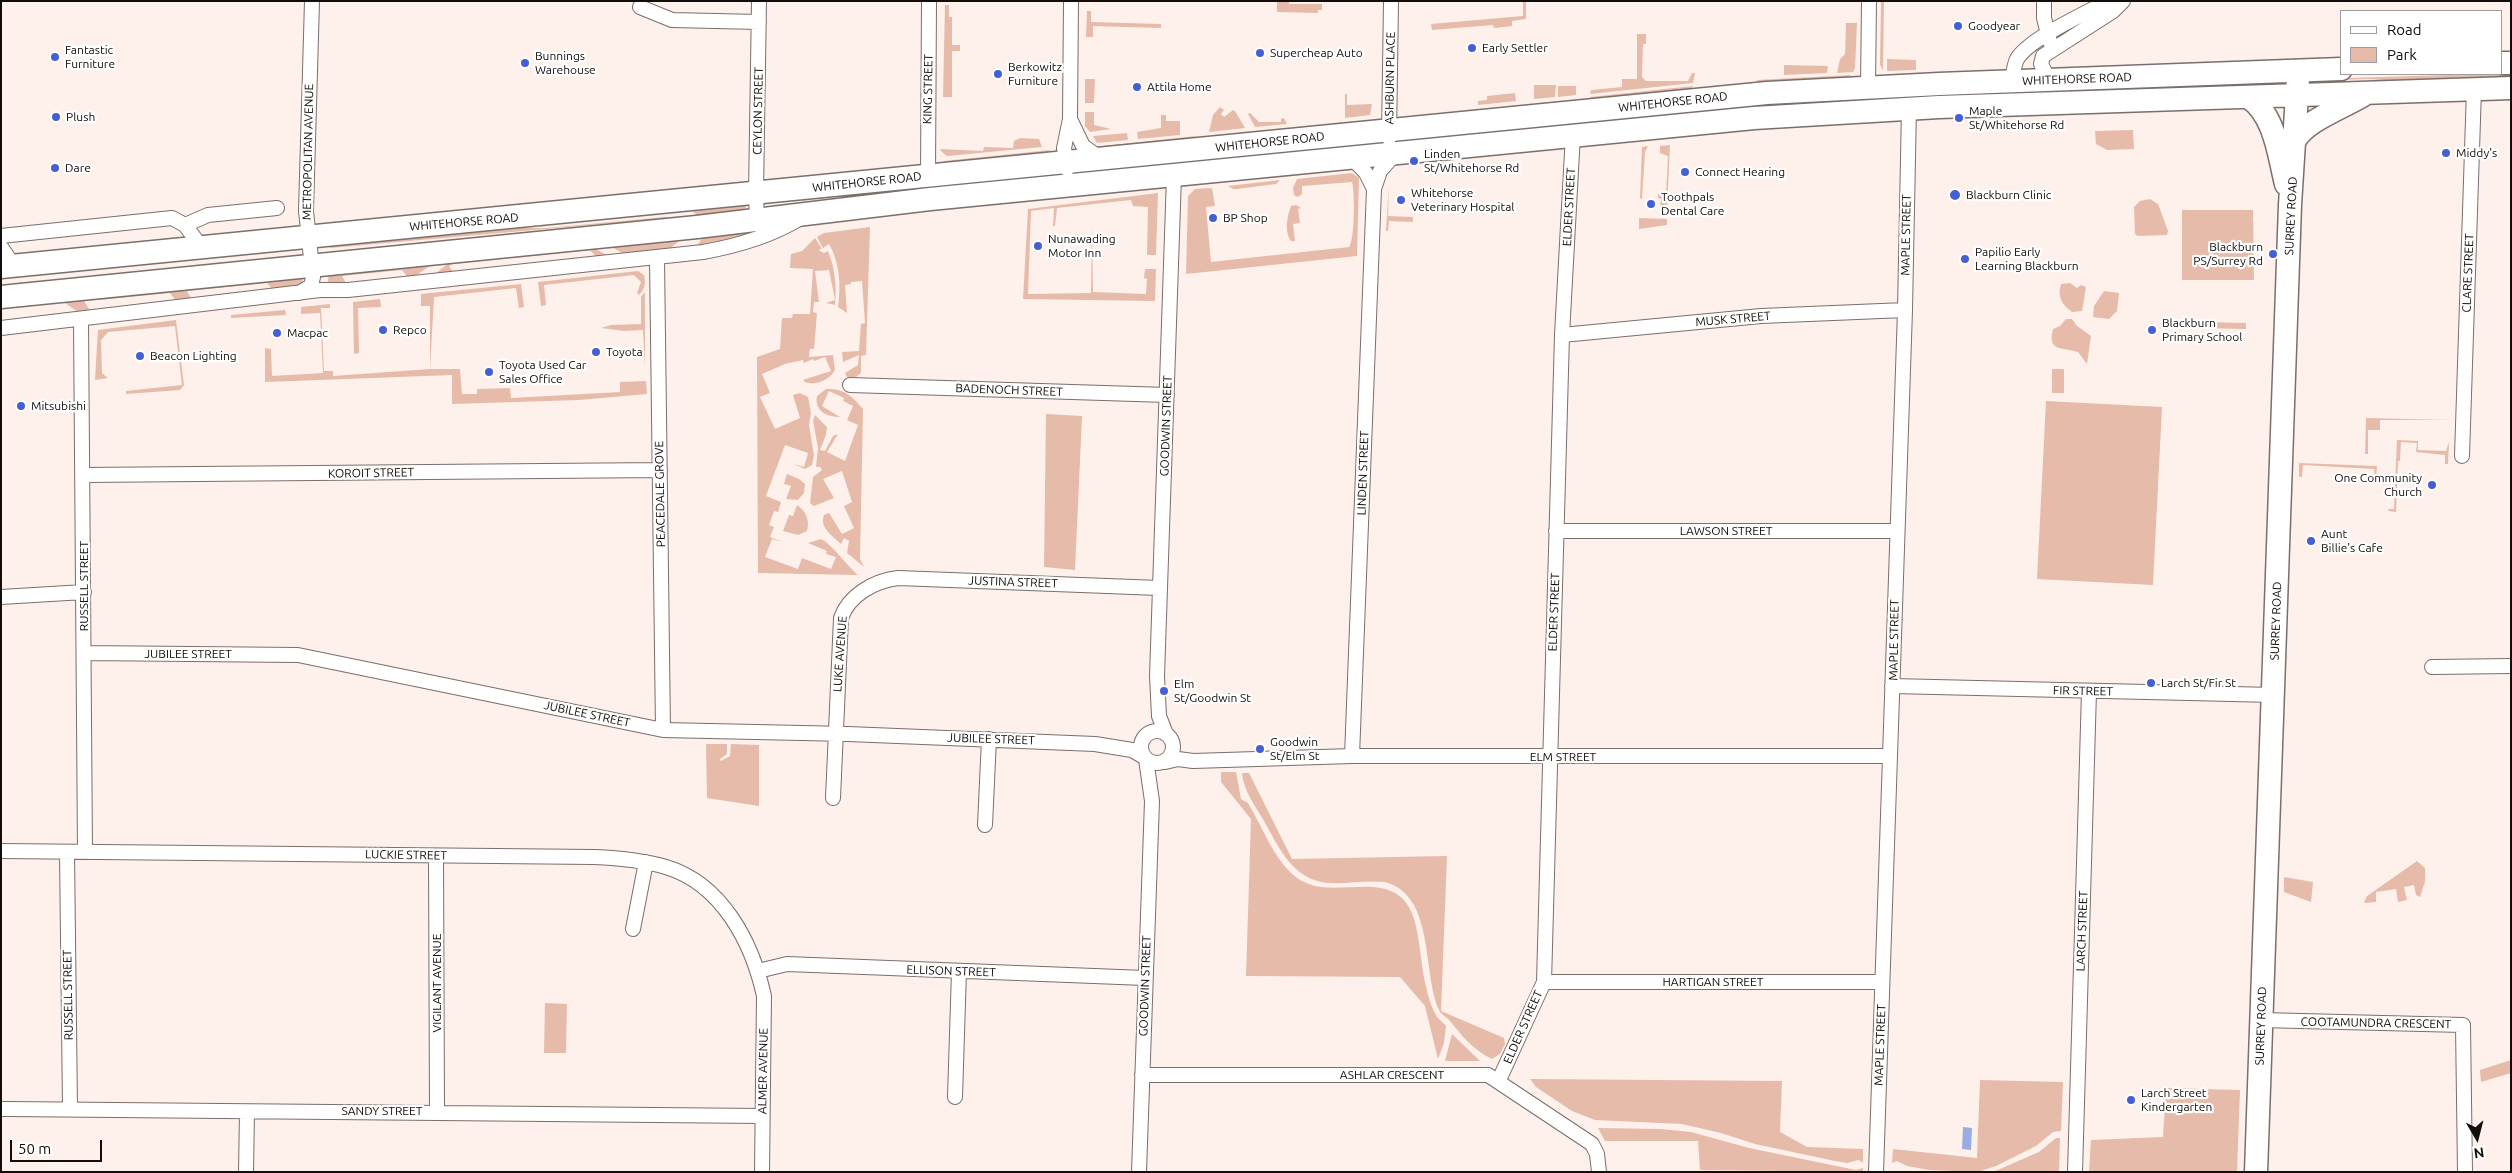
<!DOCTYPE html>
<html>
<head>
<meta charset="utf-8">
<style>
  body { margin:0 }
  #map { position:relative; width:2512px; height:1173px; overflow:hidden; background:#fef0eb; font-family:Ubuntu,sans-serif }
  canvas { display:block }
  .frame { position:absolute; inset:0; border:2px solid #110d0b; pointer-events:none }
  .legend { position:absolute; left:2340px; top:10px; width:162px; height:65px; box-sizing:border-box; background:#fff; border:1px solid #a09e9d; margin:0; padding:6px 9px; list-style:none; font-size:15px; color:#110d0b }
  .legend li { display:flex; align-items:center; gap:10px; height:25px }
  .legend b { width:25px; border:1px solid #a09e9d }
  .north { position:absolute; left:2452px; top:1113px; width:50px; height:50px; -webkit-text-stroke:4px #fff; paint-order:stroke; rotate:172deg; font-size:14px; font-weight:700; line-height:20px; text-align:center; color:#110d0b }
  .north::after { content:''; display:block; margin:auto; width:18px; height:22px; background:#110d0b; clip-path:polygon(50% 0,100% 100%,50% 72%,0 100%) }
  .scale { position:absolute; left:10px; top:1140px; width:92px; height:22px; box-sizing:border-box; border:2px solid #110d0b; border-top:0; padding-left:6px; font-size:15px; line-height:18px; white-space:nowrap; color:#110d0b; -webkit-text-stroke:4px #fff; paint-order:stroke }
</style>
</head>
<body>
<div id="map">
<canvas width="2512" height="1173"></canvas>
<div class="frame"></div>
<ul class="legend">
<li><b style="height:6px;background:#fff"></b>Road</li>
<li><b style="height:14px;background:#e6bbaa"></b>Park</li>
</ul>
<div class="north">N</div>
<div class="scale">50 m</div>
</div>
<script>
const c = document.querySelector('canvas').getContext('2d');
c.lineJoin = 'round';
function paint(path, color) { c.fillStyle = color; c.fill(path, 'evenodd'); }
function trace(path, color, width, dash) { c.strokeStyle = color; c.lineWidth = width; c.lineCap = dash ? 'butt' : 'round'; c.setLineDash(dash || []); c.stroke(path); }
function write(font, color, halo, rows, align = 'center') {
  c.font = font + ' Ubuntu,sans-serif'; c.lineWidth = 4.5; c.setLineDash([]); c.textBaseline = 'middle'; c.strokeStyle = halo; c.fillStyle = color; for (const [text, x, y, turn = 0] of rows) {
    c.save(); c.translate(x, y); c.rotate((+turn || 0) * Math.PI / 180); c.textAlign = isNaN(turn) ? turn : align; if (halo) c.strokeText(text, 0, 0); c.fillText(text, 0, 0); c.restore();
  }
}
const green = new Path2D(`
  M1277,1h12v3h33v6h-4v3l-41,-1z
  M1523,1h3v18l-14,2v5l-18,2 -1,-3 -61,5 -1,-6 92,-8z
  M1881,1h3l-1,70 -3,-7z
  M945,5h4v12h3v28h8v6h-8v46h-9z
  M1087,11h4v11l70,2v4l-68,-2v11h-7z
  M1846,23h11l-2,45 -2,4 -16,1 3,-14 5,-5z
  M1637,34h9v10h-3l-1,33 4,4h42l4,-8h3l-2,10 -103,11 1,-4 31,-3v-8h15z
  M1887,59l29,1v10l-29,1z
  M1784,65l44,1 -1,7 -43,2z
  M2511,73v5l-91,4 -53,-3 -52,2 2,-2z
  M1851,75l-4,3 -88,5 -2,-3z
  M1085,79h10l-1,24h-9z
  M1534,85h22l-1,12 -21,2z
  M1558,86h18v9l-18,2z
  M1693,86l-3,4 -99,10 -1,-3z
  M1515,93l1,8 -38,4v-4l9,-1v-4z
  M1345,94h2v11l25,-1 -2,11 -25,3z
  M1220,107l4,3 -3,4 3,3 9,-7 2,1 10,17 -36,4 4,-17z
  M1085,112h9v13l17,4 -21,3 -5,-6z
  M1250,113l9,9h22v-3l3,-1 3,6 -32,3 -7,-13z
  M1161,115h5v6h14v14l-42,4 -1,-7 24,-4z
  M2133,130l1,19 -27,1 -11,-6 -1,-13z
  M1127,133l1,7 -31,3 -4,-7z
  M1196,136l-4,3 -90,10 -9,-2z
  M1020,138l19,1 3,8 -95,9 -6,-5 -1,-2 43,2 1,-4 29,1 1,-7z
  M1670,145l-3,64h-7l1,-10 -3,-1v-4h8l2,-38 -8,-3v-7z
  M1648,146l-3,6 -3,47 -2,-1 2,-51z
  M1050,150l-3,3 -100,10 -3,-2z
  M1352,173l7,5 -2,78 -171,18 2,-78 7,-7 17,-1 3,18 -9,1 5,55 138,-15c6,-8 6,-55 3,-65l-50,4v8l-4,3 -4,-2 -1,-7 4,-9z
  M1280,180l-4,4 -39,5h-4l-5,-3z
  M1389,184l-1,32 25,1v5l-24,-1 -1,10h-2z
  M1158,193l-2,62h-9l1,-48 -15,-1 -2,-6 -74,8 -2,18h-2l1,-18 -23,3 -3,83 63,-1 1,-69 1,68 53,2 1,-15 -3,-1 1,-9h11l-1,32 -132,-2 5,-90z
  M2150,199l8,5 10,27 -1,4 -29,1 -3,-2 -1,-27 6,-6z
  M745,203l1,5 -7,3 -41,5 -7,-6z
  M1296,205l5,3 -3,1 2,14 -7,1 2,17h-4c-7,-9 -4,-24 0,-35z
  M2182,210h71l1,70h-72z
  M665,217l5,1 -340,30v-3l160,-17h57z
  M1639,218l28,1v6l-28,4z
  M779,226l-38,13 -44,7 7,-11z
  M870,227l-4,128 -5,1v17l-5,4h-9l-2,-4 13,-8 1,-10 -16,7 -1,-10 17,-1 2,-27 4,-1 -3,-42 -11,1v2l-6,1 2,28 -9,-6c3,-21 2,-44 -9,-63l-6,4 -6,-11 7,-4z
  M682,238l-12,11 -48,4 -14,-8z
  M815,238l7,11h-3l1,2 4,2 4,-2c7,17 9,36 7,54l-9,-2 9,-3 -6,-30 -14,1 4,31h-5l-1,10 4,1 -3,36h-4l-1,8 24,-2 2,15c-5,10 -20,16 -30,12l-2,-2 28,-9 -6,-14 -11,4 -1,-2 -9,4 -1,-3 -18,4 -23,10 8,19 -10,4 15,32 25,-11 -7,-23 7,-2 8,4 3,16 -2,12 5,30 -2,10 -7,4 -12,-5 11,3 4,-14 -23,-8 -19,51 15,6 -3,10 -4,-1 -5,14 5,2 -4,10 12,5 -10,-3 -7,18 33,12 4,-11 29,11 5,-12 -10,-3 1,-3 -19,-8 13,-4c11,5 26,27 37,36l-100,-2 -1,-216 23,-8 2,-31h10l1,-4h17l3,-45 -23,-1 1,-14 11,-3z
  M594,248l20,11 -14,2 -10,-11 -137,14 -4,2 6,9 -25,3 21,-17z
  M431,265l-21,15 -8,-10 -60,6 5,9h-20l2,-10z
  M638,271l6,4c2,8 1,14 -5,20l-2,-2 4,-11 -7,-7 -90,10 2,20 -5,1 -3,-24z
  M303,277l-1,5 -12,7 -15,3 -8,-9 -80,8 5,9 -15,2 -7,-9 -71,7v-4z
  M2070,283l7,5 4,-3 5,2 -4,24 -10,1c-10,-7 -15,-15 -11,-28z
  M521,284l3,23 -5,1 -3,-20 -82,9 -4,72h30l2,25h15v-5l33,-1 1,10 109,-6v-10l26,-1 1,13 -68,6 -127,4v-29l-187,7v-34l6,1 1,27 51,-3 -3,-60 -19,1v-7l29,-3v4h-9l3,63h9v5l97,-7v-63h-9v-12z
  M2104,291l15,2 -2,18 -8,8 -16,-2 1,-11z
  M645,292v75l-2,-37 -19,1 -23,-3 10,-3 30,-1v-27z
  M82,298l9,14 7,-3 1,3h-21l-16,-11z
  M380,299l1,8 -23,1 1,45 -5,1 -1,-52z
  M285,310l1,5 -55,3v-3z
  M2066,319h6l5,7 14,10 -4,28 -9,-12c-16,-5 -31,0 -25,-23l7,-3z
  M176,320l8,65 -4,5 -54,4v-3l56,-6 -7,-59 -67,6 -7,8 1,33 6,5 -13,2 3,-50z
  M2202,322l44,1v6l-45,-1z
  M2052,369h12v24h-12z
  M826,389c18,-1 26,7 37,20l-3,150 4,8 -17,-14 2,-12 -5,-3 -3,6c-8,-8 -22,-16 -17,-29l5,-2 13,21 12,-6 -10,-22 8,-4 -10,-31 -19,8 11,19 -20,8 -4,-3 3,-26 9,-7 -2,-3h-4l2,-19 -5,-27 2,-6 12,12 -1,8 -6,15 5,1 8,-15 5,-2 -11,18 18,9 13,-36 -11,-5 6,-14 -10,-5 1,-3 -15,-7 -7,15 18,11c-13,0 -26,-6 -23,-21z
  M2046,401l116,6 -9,178 -116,-6z
  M1046,414l36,2 -7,154 -31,-3z
  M2366,418l84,2h-70v10h-12v24h-3z
  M2397,440l21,1v9l28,1 3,-9 -1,22h-3v-9l-29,-3 1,-9 -16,-1 -1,19h-2l-2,51 -7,-1 -1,-2h6z
  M2299,463l78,3 -1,11 -1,1 -1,-9 -71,-4 -1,12h-3z
  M787,474l12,5 6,5 -1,9 -6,7 -12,-1 5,-13 -7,-2z
  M797,505c9,6 13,15 10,26l-9,4 -15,-4 6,-16 4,1z
  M706,744h21v10l-7,5 1,2 9,-5 1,-12 28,1v61l-52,-8z
  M1221,772h15l5,27 7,4c14,23 24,52 44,71 33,30 82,-3 111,25 18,18 16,62 23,87 2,9 5,21 10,29 2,4 7,7 10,11l-2,17 -6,16 -13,-53 -25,-29 -154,-1 5,-157 -30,-37z
  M1242,773h7l43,86 155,-3 -6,155 63,27 1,6 -5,10 -8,5c-20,-10 -29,-22 -42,-38 -4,-5 -9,-6 -11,-11 -17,-38 -4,-115 -54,-128 -19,-2 -38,2 -57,1 -35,-3 -49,-35 -64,-62 -8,-14 -21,-31 -22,-48z
  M2417,861l8,7v14l-5,15 -4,-2 -2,-10 -10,2 3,13 -9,2 -2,-13 -20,3v10l-12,1 3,-7z
  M2284,877l29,5 -2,20 -27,-10z
  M545,1003l22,1 -1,49h-22z
  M1452,1034l28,27h-35z
  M2511,1060v13l-30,9 -1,-12z
  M1530,1079l252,2 -2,51 27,15 56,2v14l-4,-3 -12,3 -12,-2 -80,-17 -34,-11 -39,-9 -87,-4 -23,-9 -36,-24z
  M1980,1080l83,2 -2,49 -8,1 -17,14 -40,20 -18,6 -49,-2 -22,-4 -10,-5 -5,2 1,-14 84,9z
  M2166,1088l74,2 -3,82h-148l2,-32 72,-3z
  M1598,1128l62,1 31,3 58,16 107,22 7,-2v4l-163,-2 -2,-29h-93z
  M2056,1138h4l-1,34h-66l46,-20z`);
const water = new Path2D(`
  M1963,1127l9,1 -1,22 -9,-1z`);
const street = new Path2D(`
  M2044,1v17l6,24
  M640,7l32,13 87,2
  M2049,80l-8,-16 2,-8 70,-45 10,-10
  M2012,81c1,-7 2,-16 5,-22 13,-21 68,-45 91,-58
  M1868,87l1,-86
  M1070,119l13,27 17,12
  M1389,138l2,-137
  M1352,158l14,15 8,16
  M1067,169l-3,-21 6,-29 1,-118
  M928,176l1,-175
  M757,220l-1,-26 3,-193
  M185,225l23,-10 69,-7
  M1,236l171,-18 13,7 17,23
  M1,247l13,19
  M657,258l6,472
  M299,293l12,-7 2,-9 -7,-66 6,-210
  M81,320l4,532
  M1,328l319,-38h28l355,-38c34,-6 66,-15 96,-33
  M1562,335l199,-19 144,-6
  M850,385l317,10
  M2462,456l12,-367
  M83,475l577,-5
  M1556,531h340
  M1,597l83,-5
  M84,653l214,2 365,75 185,4 247,10 37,6 12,7
  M2432,667l79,-1
  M1892,686l382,9
  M1141 747a16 16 0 1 1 32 0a16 16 0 1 1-32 0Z
  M1166,734l-7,-18 -2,-40 17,-500
  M1352,756l22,-567 6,-18 16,-18
  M1165,762l13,-3 15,2 159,-5h538
  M833,798l8,-180c8,-23 33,-37 57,-40l261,10
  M985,825l4,-86
  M1,851l593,6c24,1 48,3 72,10 56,17 86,75 98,129l-2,176
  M67,852l3,257
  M436,856l1,255
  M633,929l13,-67
  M758,971l29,-7 358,14
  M1544,982h338
  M2261,1020l202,5 2,147
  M1142,1075h346l104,69 5,10 2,18
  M1499,1080l45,-98 18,-647 11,-201
  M955,1097l4,-126
  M1,1109c254,1 508,4 761,7
  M246,1172l1,-60
  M1139,1172l13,-371 -6,-42
  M1876,1172l29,-862 4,-202
  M2075,1172l14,-481`);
const primary = new Path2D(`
  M2501,63h10
  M2248,97c27,17 31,59 38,87
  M2295,140c11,-20 50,-33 70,-46
  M1,267l1766,-174 172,-9 402,-15
  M1,297l696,-70 233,-28 824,-81 185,-11 572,-19
  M2256,1172l34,-967 8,-126`);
const markers = [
  [1958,26,5,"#445fd3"],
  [1472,48,5,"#445fd3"],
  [1260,53,5,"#445fd3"],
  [55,57,5,"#445fd3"],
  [525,63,5,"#445fd3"],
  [998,74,5,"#445fd3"],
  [1137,87,5,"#445fd3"],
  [56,117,5,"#445fd3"],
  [1959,118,5,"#445fd3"],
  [2446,153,5,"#445fd3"],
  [1414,161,5,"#445fd3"],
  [55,168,5,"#445fd3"],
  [1685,172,5,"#445fd3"],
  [1955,195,6,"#445fd3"],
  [1401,200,5,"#445fd3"],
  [1651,204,5,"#445fd3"],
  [1213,218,5,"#445fd3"],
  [1038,246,5,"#445fd3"],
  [2273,254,5,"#445fd3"],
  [1965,259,5,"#445fd3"],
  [383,330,5,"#445fd3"],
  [2152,330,5,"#445fd3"],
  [277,333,5,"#445fd3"],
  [596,352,5,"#445fd3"],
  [140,356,5,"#445fd3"],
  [489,372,5,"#445fd3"],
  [21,406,5,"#445fd3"],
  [2432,485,5,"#445fd3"],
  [2311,541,5,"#445fd3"],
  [2151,683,5,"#445fd3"],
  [1164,691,5,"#445fd3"],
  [1260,749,5,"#445fd3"],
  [2131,1100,5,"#445fd3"]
];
const poiNames = [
  ["Goodyear",1968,26],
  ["Early Settler",1482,48],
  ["Fantastic",65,50],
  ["Furniture",65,64],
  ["Supercheap Auto",1270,53],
  ["Bunnings",535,56],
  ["Warehouse",535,70],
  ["Berkowitz",1008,67],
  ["Furniture",1008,81],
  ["Attila Home",1147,87],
  ["Maple",1969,111],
  ["St/Whitehorse Rd",1969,125],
  ["Plush",66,117],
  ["Middy's",2456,153],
  ["Linden",1424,154],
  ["St/Whitehorse Rd",1424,168],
  ["Dare",65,168],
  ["Connect Hearing",1695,172],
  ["Whitehorse",1411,193],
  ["Veterinary Hospital",1411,207],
  ["Blackburn Clinic",1966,195],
  ["Toothpals",1661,197],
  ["Dental Care",1661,211],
  ["BP Shop",1223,218],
  ["Nunawading",1048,239],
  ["Motor Inn",1048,253],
  ["Blackburn",2263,247,"right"],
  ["PS/Surrey Rd",2263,261,"right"],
  ["Papilio Early",1975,252],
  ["Learning Blackburn",1975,266],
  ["Blackburn",2162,323],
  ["Primary School",2162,337],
  ["Repco",393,330],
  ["Macpac",287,333],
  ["Toyota",606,352],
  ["Beacon Lighting",150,356],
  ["Toyota Used Car",499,365],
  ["Sales Office",499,379],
  ["Mitsubishi",31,406],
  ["One Community",2422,478,"right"],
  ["Church",2422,492,"right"],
  ["Aunt",2321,534],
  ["Billie's Cafe",2321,548],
  ["Larch St/Fir St",2161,683],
  ["Elm",1174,684],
  ["St/Goodwin St",1174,698],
  ["Goodwin",1270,742],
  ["St/Elm St",1270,756],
  ["Larch Street",2141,1093],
  ["Kindergarten",2141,1107]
];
const streetNames = [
  ["ASHBURN PLACE",1390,78,-89],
  ["WHITEHORSE ROAD",2077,79,-2],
  ["KING STREET",928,89,-89],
  ["WHITEHORSE ROAD",1673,102,-6],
  ["CEYLON STREET",758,111,-89],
  ["WHITEHORSE ROAD",1270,142,-6],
  ["METROPOLITAN AVENUE",308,152,-89],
  ["WHITEHORSE ROAD",867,182,-6],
  ["ELDER STREET",1569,207,-87],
  ["SURREY ROAD",2291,216,-87],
  ["WHITEHORSE ROAD",464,222,-5],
  ["MAPLE STREET",1906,235,-89],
  ["CLARE STREET",2468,273,-88],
  ["MUSK STREET",1733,319,-5],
  ["BADENOCH STREET",1009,390,2],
  ["GOODWIN STREET",1166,426,-88],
  ["KOROIT STREET",371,473,-1],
  ["LINDEN STREET",1363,473,-88],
  ["PEACEDALE GROVE",660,494,-91],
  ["LAWSON STREET",1726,531],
  ["JUSTINA STREET",1013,582,2],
  ["RUSSELL STREET",84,586,-90],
  ["ELDER STREET",1554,612,-88],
  ["SURREY ROAD",2276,621,-88],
  ["MAPLE STREET",1894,640,-89],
  ["JUBILEE STREET",188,654],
  ["LUKE AVENUE",840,654,-86],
  ["FIR STREET",2083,691,1],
  ["JUBILEE STREET",587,714,12],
  ["JUBILEE STREET",991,739,2],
  ["ELM STREET",1563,757],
  ["LUCKIE STREET",406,855,1],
  ["LARCH STREET",2082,931,-88],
  ["ELLISON STREET",951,971,2],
  ["HARTIGAN STREET",1713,982],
  ["VIGILANT AVENUE",437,983,-90],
  ["GOODWIN STREET",1145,986,-88],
  ["RUSSELL STREET",68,995,-91],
  ["COOTAMUNDRA CRESCENT",2376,1023,1],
  ["SURREY ROAD",2261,1026,-88],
  ["ELDER STREET",1523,1027,-66],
  ["MAPLE STREET",1880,1045,-88],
  ["ALMER AVENUE",763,1071,-89],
  ["ASHLAR CRESCENT",1392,1075],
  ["SANDY STREET",382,1111]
];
paint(green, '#e6bbaa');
paint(water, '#99ade4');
trace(street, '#7a6f6a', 16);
trace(primary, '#7a6f6a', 25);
trace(street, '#fff', 14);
trace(primary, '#fff', 22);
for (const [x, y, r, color] of markers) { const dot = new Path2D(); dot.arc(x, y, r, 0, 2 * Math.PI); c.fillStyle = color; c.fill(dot); trace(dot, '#fff', 2); }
write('12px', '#110d0b', '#fff', poiNames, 'left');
write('12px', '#110d0b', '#fff', streetNames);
</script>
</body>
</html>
